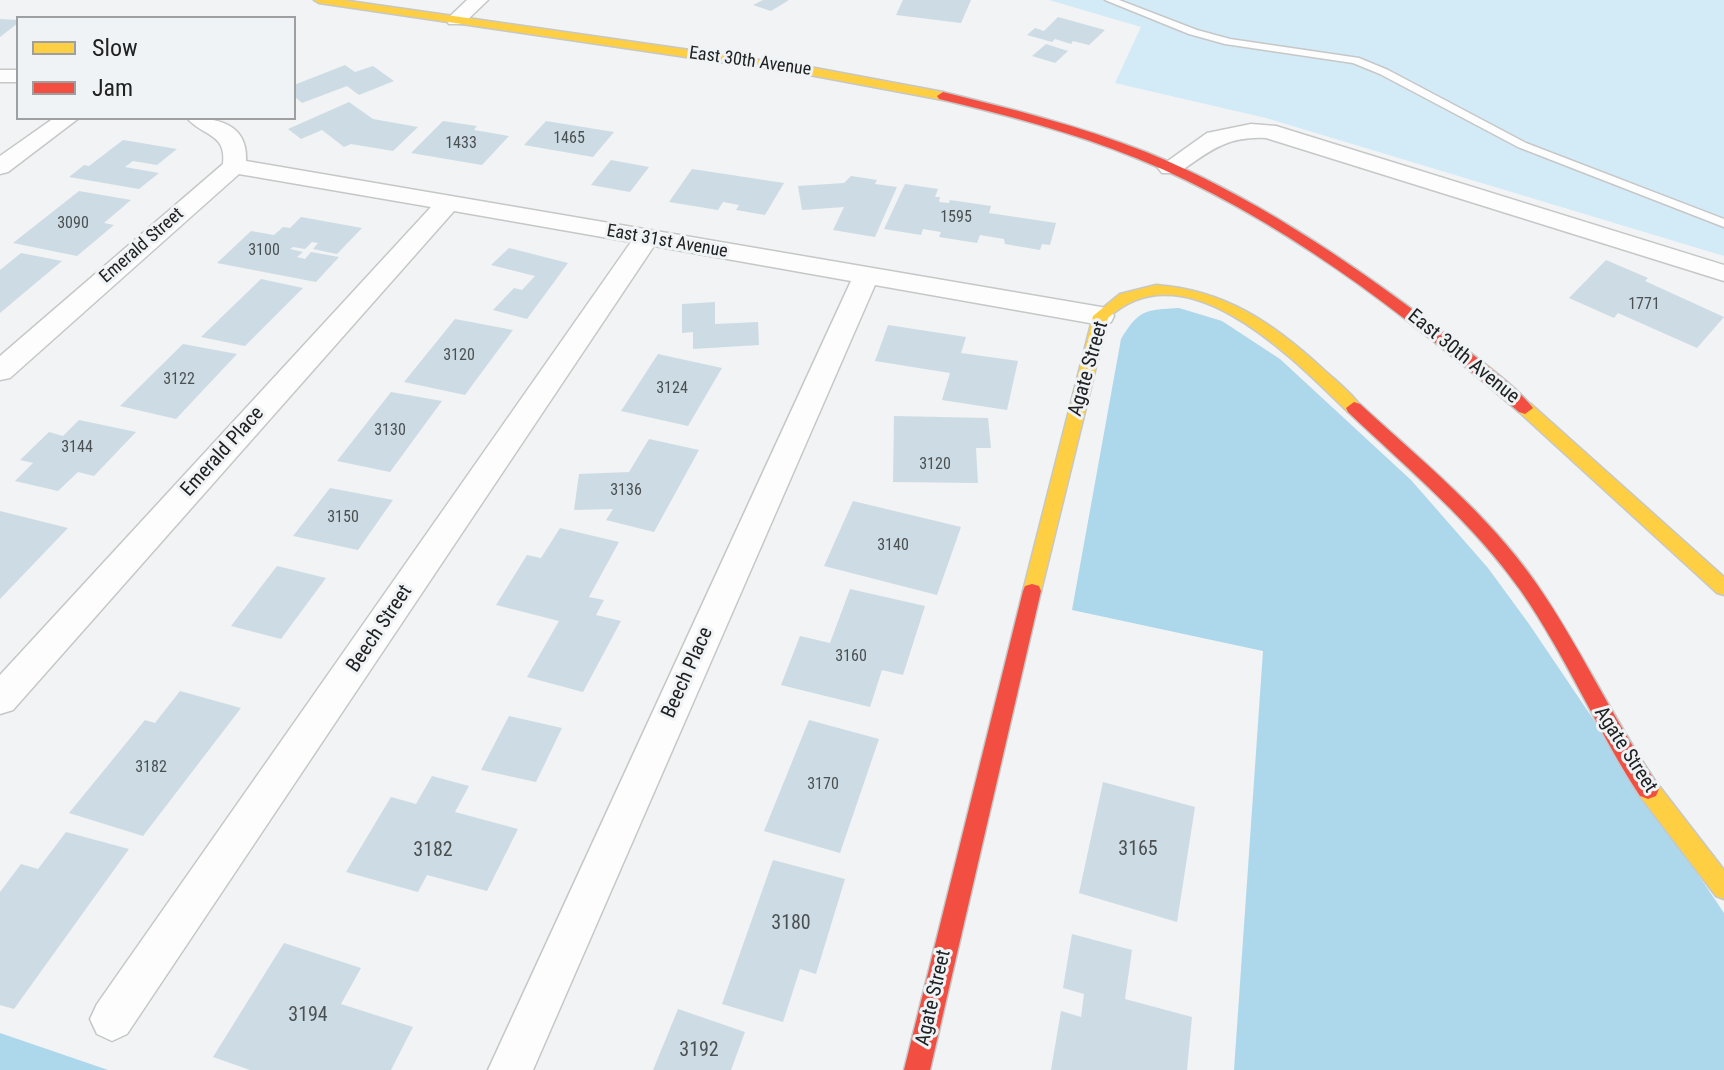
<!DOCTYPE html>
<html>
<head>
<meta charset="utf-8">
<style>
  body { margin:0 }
  #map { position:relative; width:1724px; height:1070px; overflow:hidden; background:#f1f3f4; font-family:"Roboto Condensed",sans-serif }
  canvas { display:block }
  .legend { position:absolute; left:16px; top:16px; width:280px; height:104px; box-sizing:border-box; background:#f0f3f5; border:2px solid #9d9fa1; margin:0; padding:10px 14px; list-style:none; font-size:24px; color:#202122 }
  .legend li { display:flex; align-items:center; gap:16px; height:40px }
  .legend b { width:40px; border:2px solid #9d9fa1 }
</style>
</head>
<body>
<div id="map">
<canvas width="1724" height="1070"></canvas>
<ul class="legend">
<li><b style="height:10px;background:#ffcf43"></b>Slow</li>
<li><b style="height:10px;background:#f24e42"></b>Jam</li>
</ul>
</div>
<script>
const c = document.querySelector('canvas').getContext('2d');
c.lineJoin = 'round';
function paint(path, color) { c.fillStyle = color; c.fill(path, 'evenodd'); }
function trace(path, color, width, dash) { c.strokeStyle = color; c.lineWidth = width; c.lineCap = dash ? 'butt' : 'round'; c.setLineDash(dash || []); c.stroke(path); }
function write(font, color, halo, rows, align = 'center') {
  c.font = font + ' "Roboto Condensed",sans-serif'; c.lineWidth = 6; c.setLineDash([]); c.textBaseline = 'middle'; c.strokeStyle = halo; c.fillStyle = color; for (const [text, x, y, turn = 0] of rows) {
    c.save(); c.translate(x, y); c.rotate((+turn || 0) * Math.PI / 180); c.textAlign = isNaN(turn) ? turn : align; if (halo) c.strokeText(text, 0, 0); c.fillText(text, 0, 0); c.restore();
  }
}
const green = new Path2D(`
  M1049,0h675v256l-458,-138 -151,-35 26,-56z`);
const forest = new Path2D(`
  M1179,308l43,13 58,38 131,121 77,88 41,56 195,289v157h-490l29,-419 -191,-41 49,-271c18,-30 25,-29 58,-31z
  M0,1033l108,37h-108z`);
const building = new Path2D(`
  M763,0h26l-18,11 -18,-6z
  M903,0h68l-10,23 -65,-8z
  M1058,17l47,13 -16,15 -16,-4 -2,3 -16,-5 -3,3 -25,-7 8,-7 9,3z
  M0,19l18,1v3l-18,14z
  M1046,44l22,7 -13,12 -23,-7z
  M345,65l10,7 18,-6 21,15 -35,14 -12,-9 -45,17 -8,-7v-11z
  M349,102l24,17 45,8 -25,24 -42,-7 -7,3 -22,-17 -21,9 -13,-10z
  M443,121l34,5 -3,4 35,6 -27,29 -71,-12z
  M546,121l68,11 -21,25 -69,-12z
  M123,140l54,9 -20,16 -24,-4 -8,6 34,6 -20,16 -70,-12 15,-12 5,1z
  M611,160l38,7 -19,25 -39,-7z
  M692,169l92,14 -19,32 -29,-5 3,-5 -16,-3 -5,8 -49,-8z
  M851,176l26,4 -2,4 22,3 -22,50 -42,-7 11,-23 -42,3 -4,-24 46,-3z
  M905,184l33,5 -3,8h5l-1,5 10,1 1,-3 41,6 -2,7 67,10 -6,22 -8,-1 -2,6 -35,-6 -1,-5 -24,-4 -3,8 -38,-6 2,-5 -18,-3 -2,6 -37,-6z
  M79,191l52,9 -27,23 10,2 -37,31 -64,-13z
  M301,217l61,11 -25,26 -24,-5 5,-6 -6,-1 -7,7 -12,-2 -3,2 13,3 -6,5 8,2 6,-7 28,5 -23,25 -99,-19 34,-32 23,4 9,-8 7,1z
  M509,248l59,15 -41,56 -34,-9 21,-22 8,2 13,-14 -44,-11z
  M21,253l41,8 -62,52v-43z
  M1606,260l42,18 -3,3 79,36 -27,31 -79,-35 -4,5 -45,-20z
  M261,279l42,9 -58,58 -44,-9z
  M715,302v22l43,-2 1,23 -66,4v-17l-11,1v-29z
  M455,319l58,11 -48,65 -61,-13z
  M888,325l78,12 -5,16 57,8 -11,49 -65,-10 8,-27 -75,-12z
  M183,344l54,10 -61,65 -56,-13z
  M658,354l64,14 -34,58 -67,-15z
  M391,392l51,9 -52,71 -53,-11z
  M894,416l94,2 3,30h-15l2,35 -85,-1z
  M79,420l57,12 -42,44 -16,-4 -20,19 -43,-10 18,-18 -13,-3 29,-28 14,4z
  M649,439l50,11 -45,82 -48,-12 7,-11 -39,1 5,-36 50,-2z
  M330,488l63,12 -35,50 -65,-14z
  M853,501l108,26 -24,68 -113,-29z
  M0,511l68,17 -68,71z
  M560,528l59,14 -30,55 15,3 -8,15 25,6 -38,71 -56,-15 32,-56 -63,-16 31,-50 14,3z
  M277,566l49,12 -45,61 -50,-13z
  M850,589l75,17 -22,69 -21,-5 -12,37 -89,-22 19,-49 30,7z
  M180,691l61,17 -98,128 -74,-23 76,-93 10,3z
  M509,716l53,12 -26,54 -55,-12z
  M809,720l70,19 -39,114 -76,-22z
  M432,776l37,10 -14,26 63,17 -31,62 -60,-16 -9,17 -72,-20 45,-75 25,7z
  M1103,782l92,25 -18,115 -98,-29z
  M66,832l63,17 -115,160 -14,-4v-113l21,-28 17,5z
  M773,860l72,19 -29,95 -16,-5 -17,53 -61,-18z
  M1072,934l60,16 -7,49 67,18 -5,53h-136l10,-59 20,6 3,-23 -21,-6z
  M284,943l77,25 -20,36 72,23 -22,43h-141l-37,-13z
  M678,1009l67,23 -14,38h-78z`);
const lane = new Path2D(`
  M1105,0h14l78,30 33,9 129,19 29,12 138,73 198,76v8l-206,-80 -138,-73 -27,-11 -128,-19 -36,-10z`);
const street = new Path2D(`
  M467,0h21l-25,24h-14l-3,-4z
  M0,70h18v12h-18z
  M54,118h25l-71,54 -8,2v-18z
  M187,118c30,0 61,5 59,43l855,146 10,3 3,6 -3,6 -10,3 -226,-40 -342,785h-45l363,-789 -197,-35 -527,788 -15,7 -15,-7 -7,-15 7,-15 534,-762 -177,-31 -441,499 -13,4v-39l431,-468 -192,-33 -229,204 -10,2v-24l223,-192c4,-31 -21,-28 -36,-46z
  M1251,124l25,2 448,139v16l-458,-143c-40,-2 -56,13 -88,35h-16l-4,-5 49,-35z`);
const slow = new Path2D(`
  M314,0h28l473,68 128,24 6,4 -6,4 -128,-24 -496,-73z
  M1156,285c69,5 117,38 167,84 13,12 29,24 39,39l-8,6 -6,-2c-54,-53 -163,-166 -240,-94l-67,273 -2,5h-14l-2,-5 70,-275 27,-22z
  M1525,402l6,2 193,173v18l-7,-2 -198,-181 -2,-4z
  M1648,779l8,3 68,88v29l-8,-3 -76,-100 -3,-7 3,-7z`);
const jam = new Path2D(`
  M943,92c69,17 137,34 203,60 105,43 200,107 290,175 25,19 80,58 97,81l-8,6 -6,-2c-116,-99 -240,-196 -383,-254 -64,-26 -130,-43 -197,-59l-2,-3z
  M1354,402l6,2c61,56 128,110 176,179 44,63 76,135 120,199l3,7 -3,7 -8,3 -8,-3c-43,-66 -74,-140 -119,-205 -48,-68 -113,-122 -173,-179l-2,-4z
  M1032,584l7,2 2,5 -111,479h-26l119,-479 2,-5z`);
const numberNames = [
  ["1465",569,139],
  ["1433",461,144],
  ["1595",956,218],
  ["3090",73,224],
  ["3100",264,251],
  ["1771",1644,305],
  ["3120",459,356],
  ["3122",179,380],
  ["3124",672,389],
  ["3130",390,431],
  ["3144",77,448],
  ["3120",935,465],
  ["3136",626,491],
  ["3150",343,518],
  ["3140",893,546],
  ["3160",851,657],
  ["3182",151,768],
  ["3170",823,785]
];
const farStreetnames = [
  ["East 30th Avenue",750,62,8],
  ["East 31st Avenue",667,242,10],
  ["Emerald Street",142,246,-41]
];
const streetNames = [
  ["East 30th Avenue",1463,357,39],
  ["Agate Street",1089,369,-74],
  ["Emerald Place",223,452,-48],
  ["Beech Street",380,629,-56],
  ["Beech Place",688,673,-66],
  ["Agate Street",1625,750,57],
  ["Agate Street",934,998,-77]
];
const nearNumbernames = [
  ["3165",1138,850],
  ["3182",433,851],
  ["3180",791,924],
  ["3194",308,1016],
  ["3192",699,1051]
];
paint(green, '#d2ebf7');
paint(forest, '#add7eb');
paint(building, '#cddce4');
trace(lane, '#c6c7c7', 3);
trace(street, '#c6c7c7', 3);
trace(slow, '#c6c7c7', 3);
trace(jam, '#c6c7c7', 3);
paint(lane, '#fdfdfd');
paint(street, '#fdfdfd');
paint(slow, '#ffcf43');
paint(jam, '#f24e42');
write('16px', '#4b5052', null, numberNames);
write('18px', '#202122', '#f0f3f5', farStreetnames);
write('20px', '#202122', '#f0f3f5', streetNames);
write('20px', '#4b5052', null, nearNumbernames);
</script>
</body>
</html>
